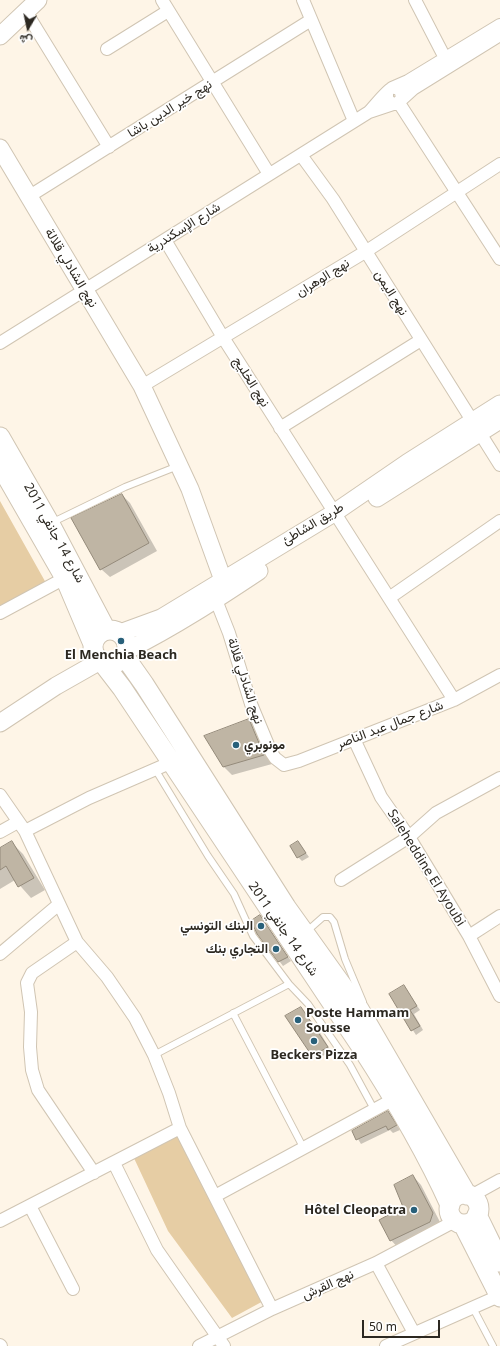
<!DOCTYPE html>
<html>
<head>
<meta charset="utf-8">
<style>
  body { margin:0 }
  #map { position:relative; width:500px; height:1346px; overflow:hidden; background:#fef5e7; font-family:"Noto Sans",Vazirmatn,sans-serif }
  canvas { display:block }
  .north { position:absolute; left:8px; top:8px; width:40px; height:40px; -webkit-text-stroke:3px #fff; paint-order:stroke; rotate:189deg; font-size:11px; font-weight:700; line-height:16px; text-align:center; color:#2c2821 }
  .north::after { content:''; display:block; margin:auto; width:14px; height:18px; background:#2c2821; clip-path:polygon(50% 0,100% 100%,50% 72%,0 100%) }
  .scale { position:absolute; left:362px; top:1320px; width:78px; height:18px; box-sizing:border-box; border:2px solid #2c2821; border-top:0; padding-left:5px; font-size:12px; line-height:14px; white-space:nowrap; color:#2c2821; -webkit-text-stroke:3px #fff; paint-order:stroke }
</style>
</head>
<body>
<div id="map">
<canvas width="500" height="1346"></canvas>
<div class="north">ش</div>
<div class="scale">50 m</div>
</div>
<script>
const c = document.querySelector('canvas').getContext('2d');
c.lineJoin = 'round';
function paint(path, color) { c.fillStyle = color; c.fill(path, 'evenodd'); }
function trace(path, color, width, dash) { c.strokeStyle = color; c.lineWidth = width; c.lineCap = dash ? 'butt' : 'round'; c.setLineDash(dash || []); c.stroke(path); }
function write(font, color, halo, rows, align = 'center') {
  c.font = font + ' "Noto Sans",Vazirmatn,sans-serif'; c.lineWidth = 3.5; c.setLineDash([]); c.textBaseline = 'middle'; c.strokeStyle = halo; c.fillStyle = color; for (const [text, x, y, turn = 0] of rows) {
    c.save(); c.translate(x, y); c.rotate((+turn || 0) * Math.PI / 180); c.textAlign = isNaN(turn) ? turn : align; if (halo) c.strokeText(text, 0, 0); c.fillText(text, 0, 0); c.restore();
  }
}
const green = new Path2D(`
  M0,501l46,82 -46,24z
  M186,1130l81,169 -35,19 -64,-87 -35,-75z`);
const shadow = new Path2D(`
  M122,495l8,8 27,48 -47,26 -9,-8z
  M249,720l8,9 15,35 -40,11 -8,-8z
  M11,842l12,12 22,36 -14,8 -16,-18 -15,9v-40z
  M298,842l11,15 -7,4 -4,-4z
  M260,916l31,45 -8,5 -25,-33z
  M404,987l16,23 -6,4 9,16 -7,5 -26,-40z
  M301,1008l13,20 5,3 12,20 -15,9 -30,-44z
  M388,1112l12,18 -7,3 -3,-3 -29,14 -8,-13z
  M413,1176l8,9 19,37 -2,8 -39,19 -8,-9 13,-33z`);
const building = new Path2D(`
  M122,494l27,49 -49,27 -29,-52z
  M249,719l15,36 -41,12 -19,-31z
  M12,841l22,37 -16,9 -12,-21 -6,4v-22z
  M298,841l8,12 -9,5 -7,-12z
  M260,915l28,42 -10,5 -21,-28 -6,-13z
  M404,985l13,21 -7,4 10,16 -9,5 -22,-37z
  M301,1007l27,40 -16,9 -27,-40z
  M388,1111l9,14 -9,5 -2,-4 -30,14 -4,-9z
  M413,1175l20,38 -3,9 -40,19 -11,-21 24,-13 -9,-22z`);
const lane = new Path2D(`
  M51,523l74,-36 53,-21
  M155,769l53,87 26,38 19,42 36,48 19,20 42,61 25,46
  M306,932l17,-15h7l4,5 11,37 18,43
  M233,1013l70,134
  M154,1055l135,-71
  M473,1308l20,38`);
const street = new Path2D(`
  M162,0l107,174
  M303,0l51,121
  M415,0l30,58
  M26,12l83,135
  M107,49l61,-38
  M392,88l16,-7 92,-56
  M387,93v6l4,4 5,1 6,-5 -1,-7c-2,-3 -5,-5 -9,-4 -4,1 -19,20 -23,24l24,-8
  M402,99l11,-10 87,-54
  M399,103l101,156
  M301,155l32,44 167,266
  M28,197l283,-177
  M165,240l59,99 230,361
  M0,343l369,-231
  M142,386l223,-134 135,-88
  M280,428l141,-88
  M389,598l111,-77
  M216,600l13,33 22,71 20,48 4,6 9,7 15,-4 155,-61 46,-25
  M0,613l65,-35
  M354,739l27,58 28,40 60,99 31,60
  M0,795l25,36 52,111 30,35 28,41 19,37 15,38 11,35 92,181
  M25,831l64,-33 83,-36
  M0,832l18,-10
  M341,880l68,-43 27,-24 64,-35
  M469,936l31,-20
  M77,942l-45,31 -5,10 4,29 -1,35 2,23 6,20 56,83
  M0,954l58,-49
  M114,1163l43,87 67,96
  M215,1196l179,-97
  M471,1196l29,-16
  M30,1206l43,83
  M0,1221l180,-93
  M376,1263l38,70
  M0,1345l1,1
  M199,1346l73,-37 104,-46 79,-42
  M386,1346l113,-50`);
const secondary = new Path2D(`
  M0,36l38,-36
  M0,148l142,238 48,103 33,91
  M377,498l123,-78
  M120,633l41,-15 173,-105 73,-50 93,-59
  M128,650c46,-23 89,-51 131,-79
  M0,723l56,-37 44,-25`);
const primary = new Path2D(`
  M0,437l50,87 56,106
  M0,465l65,113 28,66
  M93 647a17 17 0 1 1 34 0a17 17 0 1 1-34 0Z
  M125,657l19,27 142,223 73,102 108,186
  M102,662l20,26 238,357c33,51 65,104 90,160
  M449 1209a15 15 0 1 1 30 0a15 15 0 1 1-30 0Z
  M477,1215l23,47
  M463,1224l37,73`);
const markers = [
  [121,641,4,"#28607a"],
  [236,745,4,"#28607a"],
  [261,926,4,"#28607a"],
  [276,949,4,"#28607a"],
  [298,1020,4,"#28607a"],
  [314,1041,4,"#28607a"],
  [414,1210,4,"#28607a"]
];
const streetNames = [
  ["نهج خير الدين باشا",170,109,-32],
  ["شارع الإسكندرية",184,228,-32],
  ["نهج الشادلي قلالة",71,268,59],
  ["نهج الوهران",323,278,-32],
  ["نهج اليمن",391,293,58],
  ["نهج الخليج",251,382,58],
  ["طريق الشاطئ",313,524,-31],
  ["شارع 14 جانفي 2011",54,533,61],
  ["نهج الشادلي قلالة",245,681,72],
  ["شارع جمال عبد الناصر",390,725,-21],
  ["Saleheddine El Ayoubi",426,868,58],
  ["شارع 14 جانفي 2011",283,929,55],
  ["نهج القرش",328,1285,-24]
];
const poiNames = [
  ["El Menchia Beach",121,655,"center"],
  ["مونوبري",244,745,"left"],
  ["البنك التونسي",253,926],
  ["التجاري بنك",268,949],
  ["Poste Hammam",306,1013,"left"],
  ["Sousse",306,1028,"left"],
  ["Beckers Pizza",314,1055,"center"],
  ["Hôtel Cleopatra",406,1210]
];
paint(green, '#e6cda4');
paint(shadow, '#0003');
paint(building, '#bfb5a4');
trace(building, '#948a7a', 1);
trace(lane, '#d0c5b3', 8);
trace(street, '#d0c5b3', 14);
trace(secondary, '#d0c5b3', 19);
trace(primary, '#d0c5b3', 21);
trace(lane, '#fff', 6);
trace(street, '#fff', 12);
trace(secondary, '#fff', 17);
trace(primary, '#fff', 19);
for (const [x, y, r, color] of markers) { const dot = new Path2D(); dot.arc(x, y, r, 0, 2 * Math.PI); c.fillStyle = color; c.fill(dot); trace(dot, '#fff', 1.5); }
write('13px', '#2c2821', '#fff', streetNames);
write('bold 13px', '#2c2821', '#fff', poiNames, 'right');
</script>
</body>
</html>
